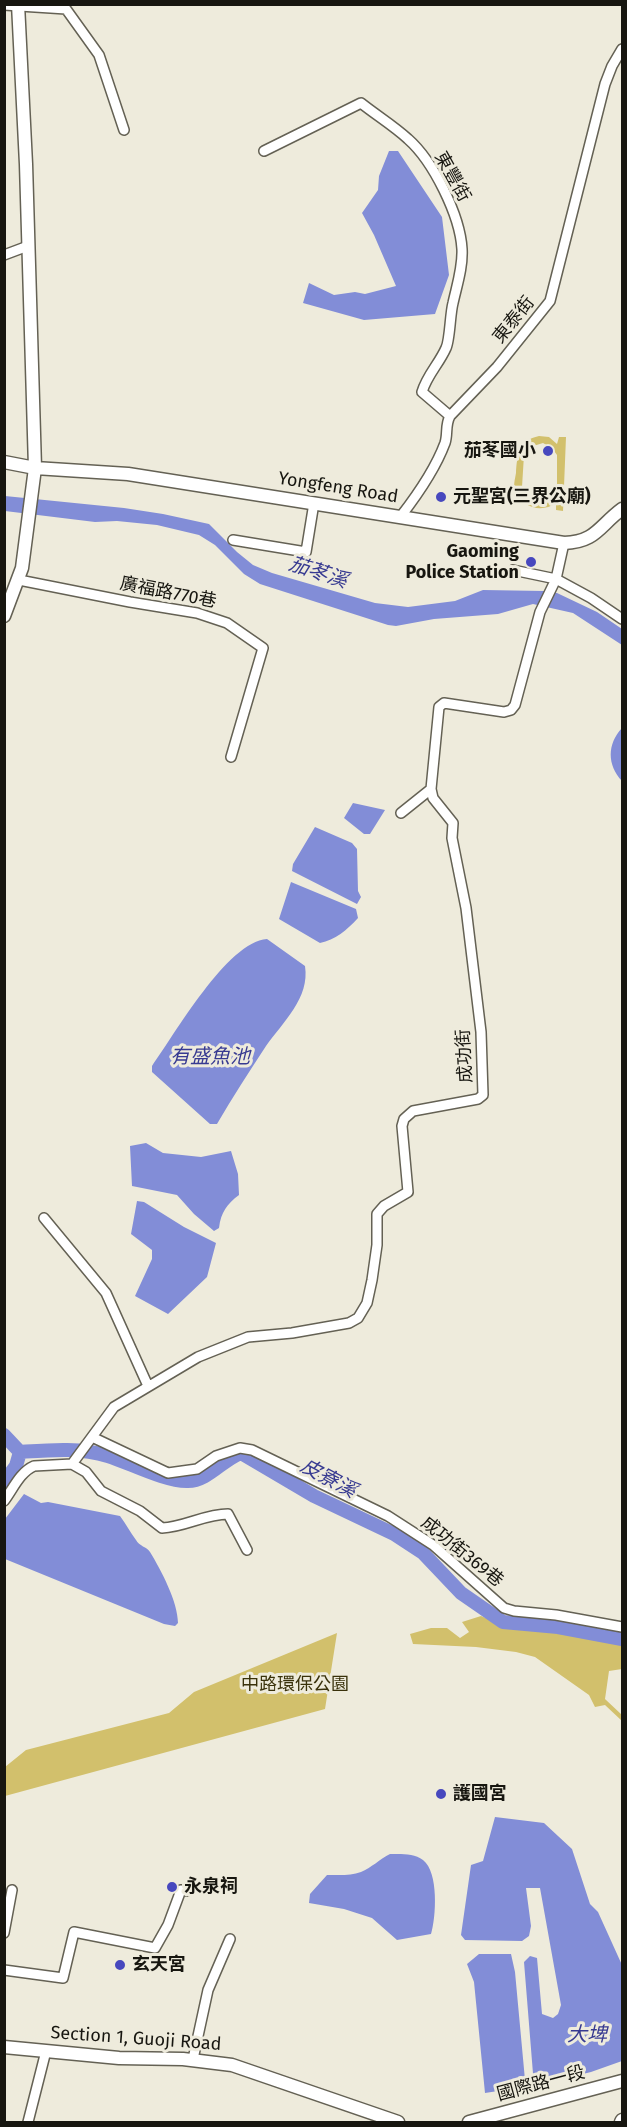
<!DOCTYPE html>
<html>
<head>
<meta charset="utf-8">
<style>
  body { margin:0 }
  #map { position:relative; width:627px; height:2127px; overflow:hidden; background:#eeebdc; font-family:"Fira Sans",sans-serif }
  canvas { display:block }
  .frame { position:absolute; inset:0; border:6px solid #171610; pointer-events:none }
</style>
</head>
<body>
<div id="map">
<canvas width="627" height="2127"></canvas>
<div class="frame"></div>
</div>
<script>
const c = document.querySelector('canvas').getContext('2d');
c.lineJoin = 'round';
function paint(path, color) { c.fillStyle = color; c.fill(path, 'evenodd'); }
function trace(path, color, width, dash) { c.strokeStyle = color; c.lineWidth = width; c.lineCap = dash ? 'butt' : 'round'; c.setLineDash(dash || []); c.stroke(path); }
function write(font, color, halo, rows, align = 'center') {
  c.font = font + ' "Fira Sans","Noto Sans TC",sans-serif'; c.lineWidth = 6; c.setLineDash([]); c.textBaseline = 'middle'; c.strokeStyle = halo; c.fillStyle = color; for (const [text, x, y, turn = 0] of rows) {
    c.save(); c.translate(x, y); c.rotate((+turn || 0) * Math.PI / 180); c.textAlign = isNaN(turn) ? turn : align; if (halo) c.strokeText(text, 0, 0); c.fillText(text, 0, 0); c.restore();
  }
}
const green = new Path2D(`
  M539,436l10,1 8,7 2,-7h7l-3,74 -7,-1v-7c-14,10 -33,5 -41,-11 -2,-6 0,-13 1,-19 1,-18 3,-33 23,-37zM543,443l9,5 5,7v34l-7,9 -11,5 -11,-6 -6,-10 2,-32 6,-8z
  M481,1616l23,10 92,10 26,6v27l-13,2 -4,28 17,16v6l-17,-16 -10,2 -6,-12 -54,-38 -19,-5 -40,-5 -63,-3 -3,-10 21,-6h16l13,10 9,-6 -7,-10z
  M337,1633l-12,76 -320,87v-29l21,-17 143,-37 25,-21z`);
const water = new Path2D(`
  M389,151h9l44,66 7,58 -14,39 -71,6 -61,-17 6,-20 25,12 21,-3 10,2 31,-8 -22,-51 -12,-22 16,-23 1,-14z
  M5,496l119,12 39,6 46,10 28,28 16,13 19,8 103,30 33,4 47,-6 28,-11 61,1 13,2 40,19 25,17v16l-49,-32 -40,-9 -35,10 -64,5 -38,7 -8,-1 -128,-41 -16,-10 -29,-29 -16,-10 -42,-10 -40,-4 -22,1 -90,-11z
  M622,728v53c-15,-16 -15,-37 0,-53z
  M353,803l32,7 -15,24h-6l-20,-16z
  M315,827l37,16 5,6 1,42 3,6 -4,7 -65,-33 1,-7z
  M291,882l65,27 2,9c-11,12 -23,22 -38,25l-41,-24z
  M267,939l38,27c5,32 -22,56 -39,80 -17,26 -34,52 -49,78h-7l-58,-52v-6c23,-32 75,-124 115,-127z
  M146,1143l17,10 38,4 30,-6 7,23 1,21c-12,9 -18,17 -20,33l-5,3 -20,-17 -17,-19 -45,-9 -2,-40z
  M137,1201l7,1 40,25 32,16 -9,34 -39,37 -33,-18 17,-37v-9l-21,-16z
  M24,1494l17,9 7,-1 72,14c6,8 10,16 16,24 3,6 11,7 14,12 11,18 28,50 28,71l-3,3 -11,-2 -159,-65v-40z
  M495,1817l49,6 28,26 18,55 8,8 24,53v96l-31,11 -57,14 -10,-124 6,-6 7,2 5,56 11,4 5,-4 3,-9 -21,-117h-14l5,38 -2,10 -7,5 -57,-1 -4,-5 10,-70 12,-4z
  M390,1854c11,0 24,-1 33,6 16,12 13,58 8,74l-34,6 -25,-22 -28,-9 -35,-6 1,-9 17,-19c12,0 24,1 34,-3 10,-4 19,-13 29,-18z
  M479,1954h32l4,18 10,108 -14,9 -26,4 -11,-111 -7,-18z`);
const river = new Path2D(`
  M4,1435l16,17
  M20,1452c29,-2 60,-5 88,4 22,7 58,26 80,25 20,0 35,-22 53,-28l73,43 80,38 29,19 38,40 42,29 55,5 64,12
  M4,1482l12,-16 4,-14`);
const minor = new Path2D(`
  M4,5l62,4 33,46 25,75
  M264,151l97,-48c15,12 33,23 47,36 25,22 52,76 54,110 1,18 -5,36 -9,54 -3,11 -3,37 -7,45 -7,16 -19,27 -24,44l28,24
  M4,255l24,-9
  M401,516c17,-22 34,-46 44,-73 3,-9 0,-18 5,-27l47,-49 53,-66 55,-217 7,-18 10,-17
  M233,540l73,12 8,-49
  M513,570l43,9 35,19 31,21
  M19,580l111,22 67,11 30,10 36,25 -32,109
  M401,813l30,-24
  M44,1218l62,75 42,93
  M92,1437l76,36 29,-4 19,-13 24,-8 12,2 136,66 45,29 71,63 10,3 42,4 66,12
  M72,1464l14,8 15,19 39,20 22,17c23,-1 43,-14 66,-14l19,36
  M4,1501c9,-12 16,-29 30,-35l38,-2 42,-57 84,-50 50,-20 44,-4 57,-10 9,-5 9,-15 5,-23 5,-35v-31l7,-8 24,-14 -6,-66 2,-7 9,-8 65,-12 5,-4 -2,-63 -15,-124 -14,-70 1,-15 -20,-25 -2,-9 8,-82 5,-4 60,9 7,-2 4,-5 25,-93 16,-33 8,-36
  M4,1933l8,-43
  M4,1970l59,8 11,-46 81,16 13,-23 13,-35 8,1
  M193,2059l15,-69 22,-51
  M28,2122l18,-71`);
const tertiary = new Path2D(`
  M4,462l31,6 93,6 436,69c32,-1 35,-17 58,-34
  M4,616l18,-48 13,-100 -9,-304 -8,-160
  M4,2047l115,11 64,1 49,6 166,57
  M469,2122l153,-41
  M621,2122l1,-2`);
const markers = [
  [548,451,6,"#4748be"],
  [441,497,6,"#4748be"],
  [531,562,6,"#4748be"],
  [441,1794,6,"#4748be"],
  [172,1887,6,"#4748be"],
  [120,1965,6,"#4748be"]
];
const streetNames = [
  ["東豐街",452,177,61],
  ["東泰街",514,320,-51],
  ["Yongfeng Road",338,488,9],
  ["廣福路770巷",168,593,11],
  ["成功街",465,1056,-93],
  ["成功街369巷",462,1552,39],
  ["Section 1, Guoji Road",136,2039,4],
  ["國際路一段",541,2084,-15]
];
const poiNames = [
  ["茄苳國小",536,451,"right"],
  ["元聖宮(三界公廟)",453,497],
  ["Gaoming",519,552,"right"],
  ["Police Station",519,573,"right"],
  ["護國宮",453,1794],
  ["永泉祠",184,1887],
  ["玄天宮",132,1965]
];
const parkNames = [
  ["中路環保公園",295,1685]
];
const waterNames = [
  ["茄苳溪",318,573,18],
  ["有盛魚池",210,1057],
  ["皮寮溪",328,1479,28],
  ["大埤",587,2035]
];
paint(green, '#d2c06c');
paint(water, '#828dd7');
trace(river, '#828dd7', 14);
trace(minor, '#646154', 12);
trace(tertiary, '#646154', 15);
trace(minor, '#fff', 9);
trace(tertiary, '#fff', 12);
for (const [x, y, r, color] of markers) { const dot = new Path2D(); dot.arc(x, y, r, 0, 2 * Math.PI); c.fillStyle = color; c.fill(dot); trace(dot, '#eeebdc', 2); }
write('18px', '#171610', '#eeebdc', streetNames);
write('bold 18px', '#171610', '#eeebdc', poiNames, 'left');
write('18px', '#39310a', '#eeebdc', parkNames);
write('italic 20px', '#373a91', '#eeebdc', waterNames);
</script>
</body>
</html>
